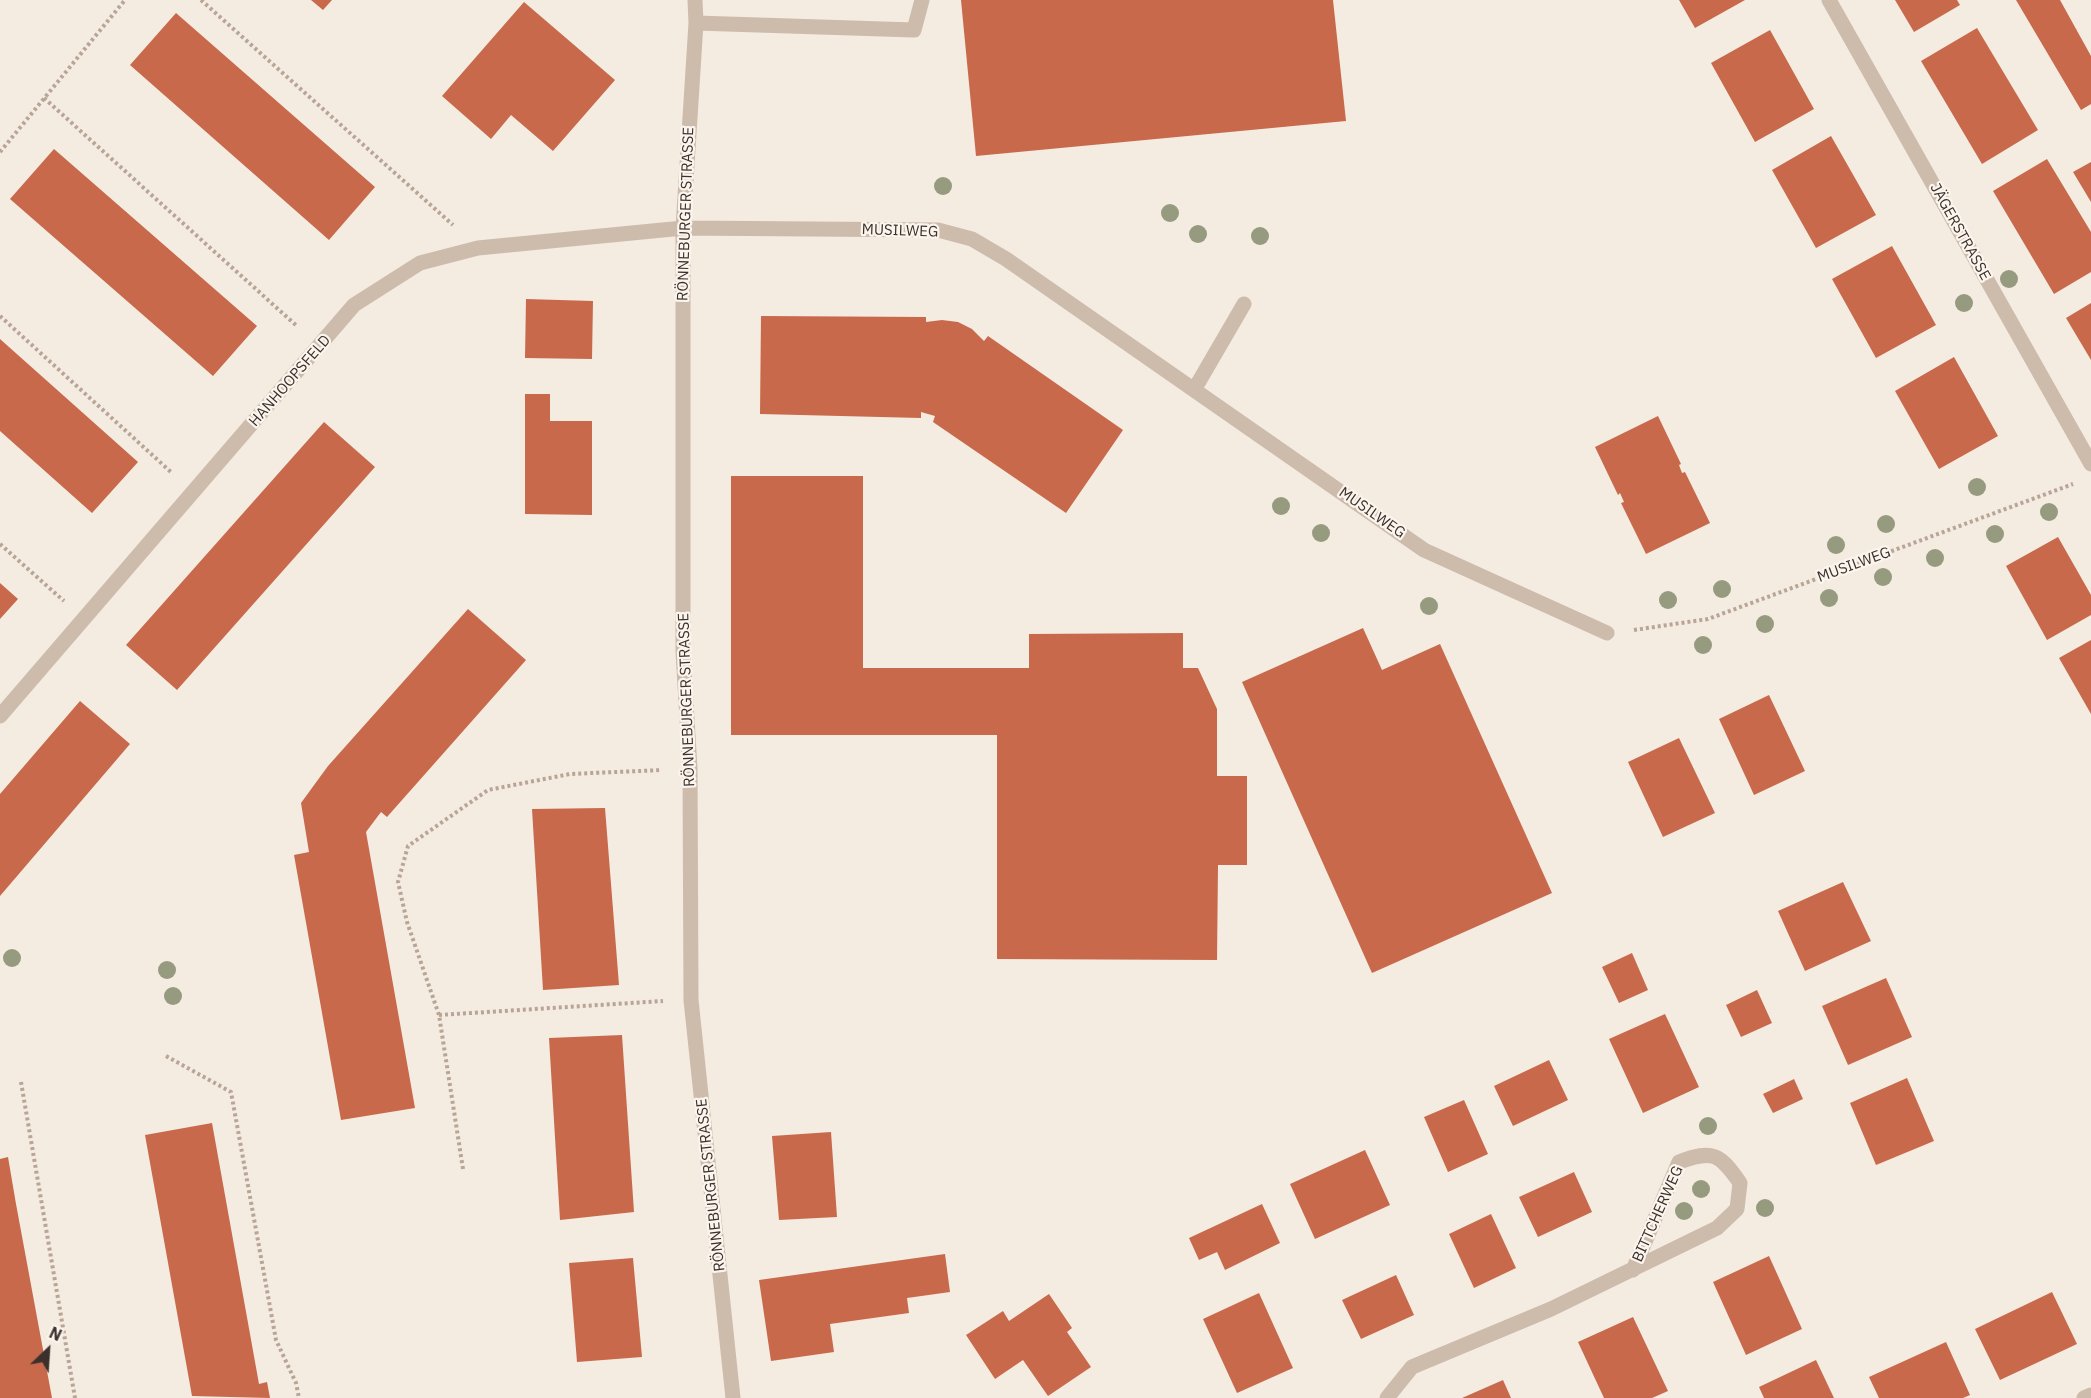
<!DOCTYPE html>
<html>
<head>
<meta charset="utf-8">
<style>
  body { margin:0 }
  #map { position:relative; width:2091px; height:1398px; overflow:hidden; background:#f4ebe1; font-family:"IBM Plex Sans",sans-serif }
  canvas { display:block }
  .north { position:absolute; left:18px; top:1320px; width:60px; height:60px; -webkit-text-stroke:4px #fbf5ee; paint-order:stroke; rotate:25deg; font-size:16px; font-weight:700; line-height:24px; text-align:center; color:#3b302b }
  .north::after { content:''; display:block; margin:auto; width:21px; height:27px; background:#3b302b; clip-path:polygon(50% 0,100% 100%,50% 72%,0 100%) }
</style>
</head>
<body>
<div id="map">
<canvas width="2091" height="1398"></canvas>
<div class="north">N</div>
</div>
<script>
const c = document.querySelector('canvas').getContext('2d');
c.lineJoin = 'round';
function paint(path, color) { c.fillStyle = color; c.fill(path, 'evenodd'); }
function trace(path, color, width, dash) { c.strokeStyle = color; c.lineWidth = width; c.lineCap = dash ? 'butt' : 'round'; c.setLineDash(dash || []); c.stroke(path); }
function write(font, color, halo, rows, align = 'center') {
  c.font = font + ' "IBM Plex Sans",sans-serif'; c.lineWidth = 4.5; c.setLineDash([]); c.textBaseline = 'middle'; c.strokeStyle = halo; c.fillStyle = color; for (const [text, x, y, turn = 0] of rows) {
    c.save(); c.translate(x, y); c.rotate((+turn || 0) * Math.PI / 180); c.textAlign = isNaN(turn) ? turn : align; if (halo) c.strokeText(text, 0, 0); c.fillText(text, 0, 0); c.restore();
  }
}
const building = new Path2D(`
  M311,0h21l-9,10z
  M961,0h372l13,121 -370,35z
  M1679,0h66l-50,28z
  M1895,0h62l3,5 -46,27z
  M2016,0h44l31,56v48l-10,6z
  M524,2l91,78 -62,71 -42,-36 -20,24 -49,-43z
  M176,13l199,174 -46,53 -199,-175z
  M1977,28l61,102 -56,34 -61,-103z
  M1770,30l44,79 -59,33 -44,-79z
  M1831,136l45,79 -60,33 -44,-78z
  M54,149l203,177 -44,50 -203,-177z
  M2047,159l44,73v40l-37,22 -61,-103z
  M2091,162v40l-18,-30z
  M1892,246l44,79 -60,33 -44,-79z
  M526,299l67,2 -1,58 -67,-1z
  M2091,303v57l-25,-42z
  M761,316l165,1v5l16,-2 16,2 14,7 12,12 4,-5 135,94 -57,83 -133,-91 2,-6 -14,-4v6l-161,-4z
  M0,339l138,123 -46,51 -92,-82z
  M1954,357l44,79 -59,33 -44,-78z
  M525,394h25v27h42v94l-67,-1z
  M1658,416l23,48 -2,1 3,8 3,-1 25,51 -64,31 -25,-51 3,-1 -4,-9 -2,2 -23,-48z
  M324,422l51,45 -198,223 -51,-45z
  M731,476h132v192h166v-34l154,-1v35h15l19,41v67h30v89h-29l-1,95 -220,-1v-224h-266z
  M2058,537l33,58v20l-44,25 -41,-74z
  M0,583l18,16 -18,20z
  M468,609l58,51 -139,157 -6,-5 -15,20 49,276 -74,12 -47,-265 15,-3 -8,-49 27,-37z
  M1363,628l19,42 58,-26 112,249 -180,80 -130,-291z
  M2091,640v74l-32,-56z
  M1769,695l36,76 -51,24 -35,-76z
  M80,701l50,43 -130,152v-102z
  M1679,738l36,75 -52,24 -35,-75z
  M605,808l14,177 -76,5 -11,-181z
  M1843,882l28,59 -66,30 -27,-60z
  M1632,953l16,37 -29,13 -17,-36z
  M1886,978l26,59 -64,28 -26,-59z
  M1757,990l15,33 -31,14 -15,-32z
  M1665,1014l34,73 -56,26 -34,-74z
  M622,1035l12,177 -74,8 -11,-182z
  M1549,1060l19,40 -55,26 -19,-40z
  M1907,1078l27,63 -58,24 -26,-62z
  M1794,1079l9,20 -30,14 -10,-19z
  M1464,1100l24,54 -40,18 -24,-55z
  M212,1123l47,261 8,-2 3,16 -78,-2 -47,-261z
  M831,1132l6,85 -58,3 -7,-84z
  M1365,1150l25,55 -75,34 -25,-55z
  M8,1157l8,47 36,194h-52v-239z
  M1574,1172l18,40 -54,25 -19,-40z
  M1262,1204l18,39 -55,27 -8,-18 -18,8 -10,-22z
  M1491,1214l25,54 -42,20 -25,-54z
  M945,1254l5,38 -43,6 2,15 -79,11 4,28 -63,9 -12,-81z
  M1769,1256l33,73 -56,26 -33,-73z
  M633,1258l9,99 -65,5 -8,-99z
  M1396,1275l18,40 -53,24 -19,-39z
  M2052,1292l25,52 -77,36 -25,-51z
  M1259,1293l34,75 -56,25 -34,-74z
  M1049,1294l23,34 -5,4 24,35 -43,29 -25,-36 -28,19 -29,-44 37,-24 6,10z
  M1633,1317l35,74 -16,7h-48l-26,-56z
  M1946,1342l24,53 -7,3h-84l-10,-21z
  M1816,1360l18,38h-70l-5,-11z
  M1503,1380l8,18h-49z`);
const path = new Path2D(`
  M201,0l252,225
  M44,98l254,229
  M0,152l125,-152
  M0,316l172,157
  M0,544l64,57
  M1634,630l74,-11 365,-135
  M439,1015l224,-14
  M166,1056l65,36 45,248 20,43 3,15
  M21,1082l54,316
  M463,1169l-24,-154 -32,-93 -9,-40 10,-36 80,-56 82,-16 92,-4`);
const minor = new Path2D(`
  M695,0l1,23 -13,205v424l7,117 1,231 42,398
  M1829,0l262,464
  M696,23l218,7 8,-30
  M1194,390l50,-86
  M0,716l354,-411 66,-42 58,-15 205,-20 255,2 34,9 34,20 418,291 183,83
  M1387,1398l25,-31 139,-58 166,-81 20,-19 3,-26c-20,-29 -27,-34 -61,-21l-46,108
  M2084,1398l7,-3`);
const trees = [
  [943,186],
  [1170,213],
  [1198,234],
  [1260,236],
  [2009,279],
  [1964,303],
  [1977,487],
  [1281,506],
  [2049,512],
  [1886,524],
  [1321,533],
  [1995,534],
  [1836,545],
  [1935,558],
  [1883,577],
  [1722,589],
  [1829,598],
  [1668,600],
  [1429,606],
  [1765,624],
  [1703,645],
  [12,958],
  [167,970],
  [173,996],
  [1708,1126],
  [1701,1189],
  [1765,1208],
  [1684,1211]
];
const streetNames = [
  ["RÖNNEBURGER STRASSE",686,214,-88],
  ["MUSILWEG",900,231,2],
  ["JÄGERSTRASSE",1960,232,61],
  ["HANHOOPSFELD",290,381,-49],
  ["MUSILWEG",1372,513,35],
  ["MUSILWEG",1854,565,-20],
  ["RÖNNEBURGER STRASSE",687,700,-92],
  ["RÖNNEBURGER STRASSE",711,1185,-96],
  ["BITTCHERWEG",1658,1214,-66]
];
paint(building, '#c8694b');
trace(path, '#b9a596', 4, [3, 3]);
trace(minor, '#cdbbac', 15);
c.fillStyle = '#969b7f';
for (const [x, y] of trees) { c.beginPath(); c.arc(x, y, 9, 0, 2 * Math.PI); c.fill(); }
write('15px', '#3b302b', '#fbf5ee', streetNames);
</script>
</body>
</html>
